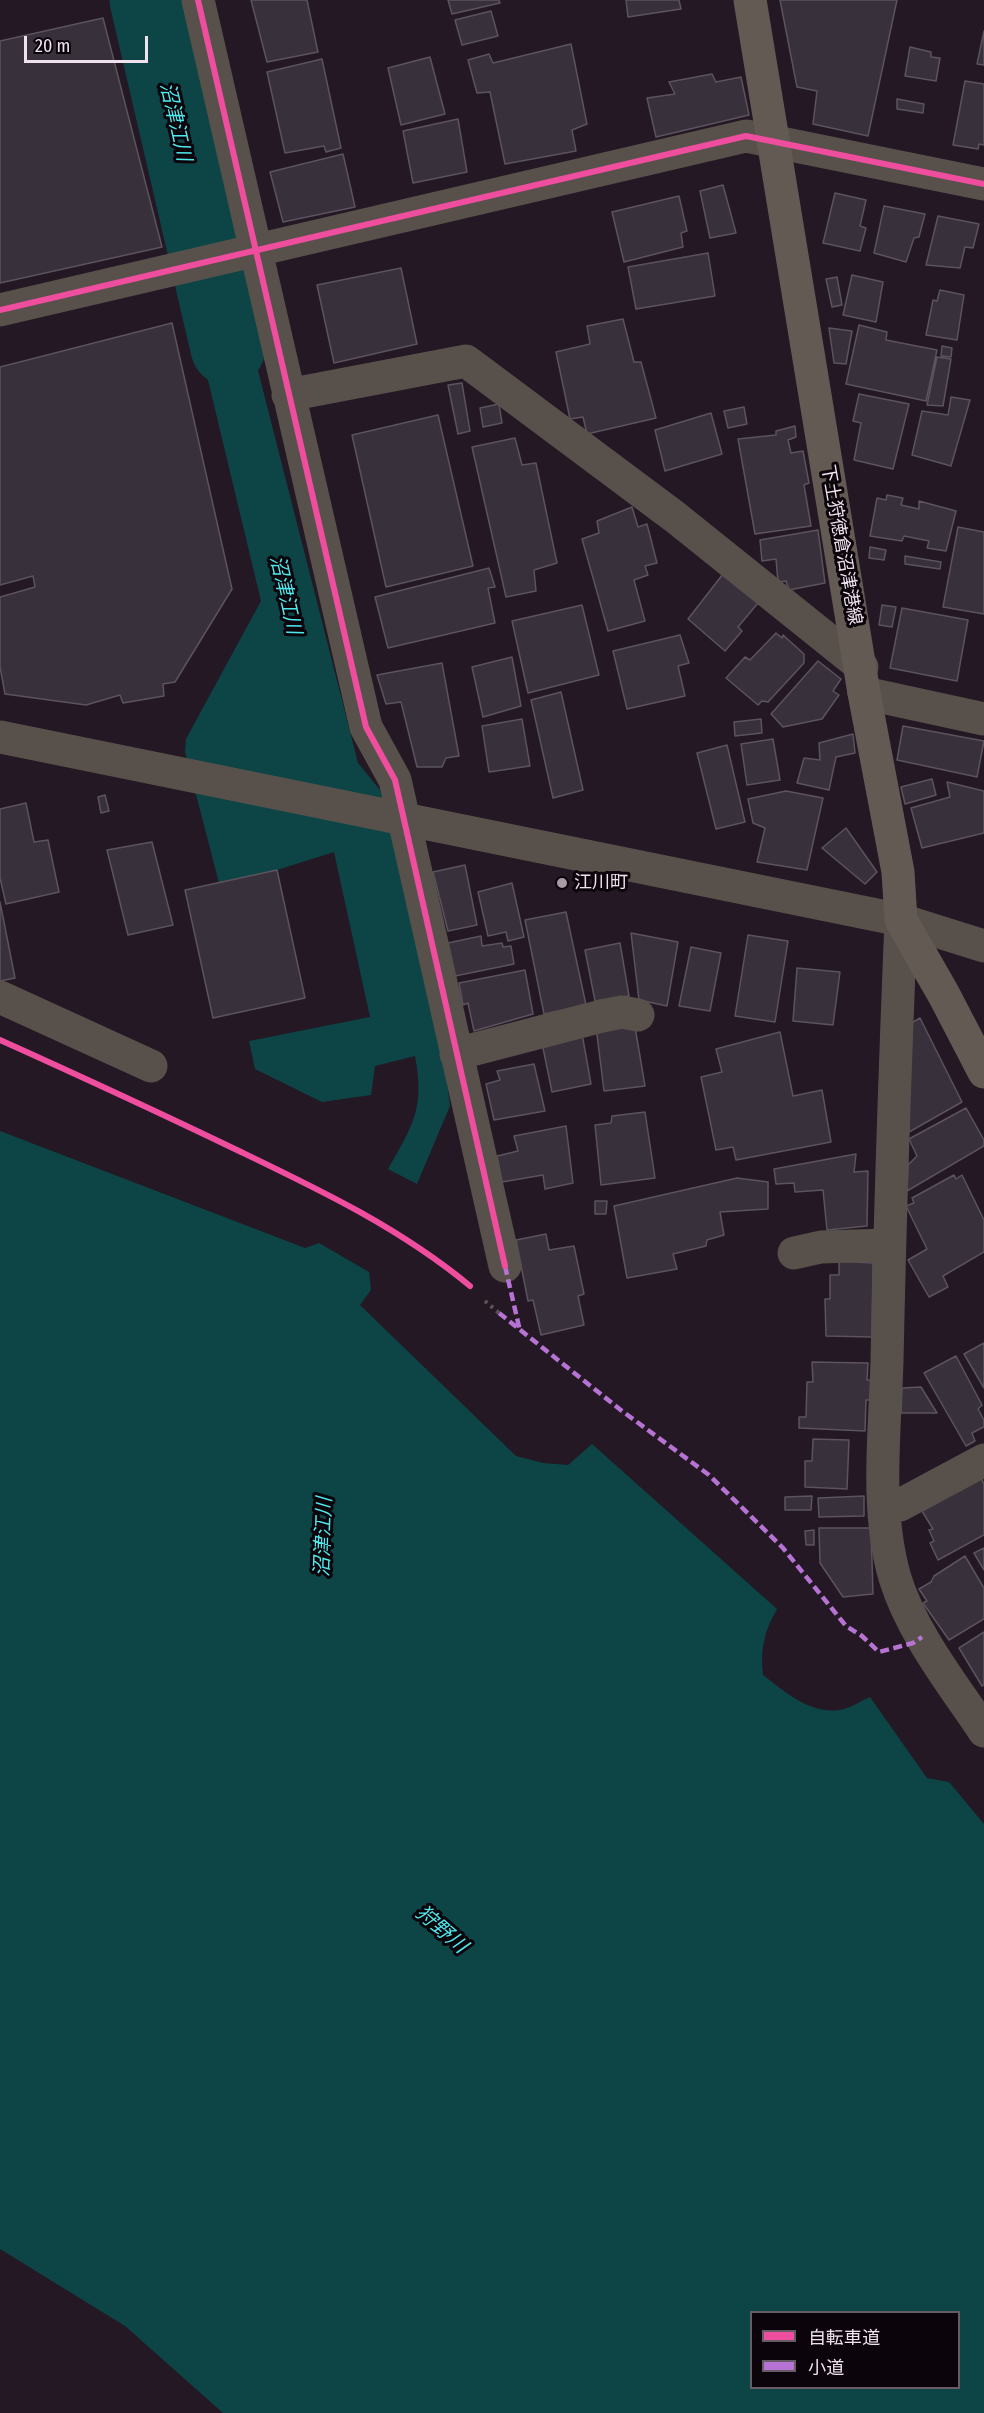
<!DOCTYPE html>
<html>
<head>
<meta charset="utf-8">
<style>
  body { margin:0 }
  #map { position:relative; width:984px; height:2413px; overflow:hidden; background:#231823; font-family:"Fira Sans Condensed","Noto Sans JP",sans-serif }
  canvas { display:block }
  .legend { position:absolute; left:750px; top:2311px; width:210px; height:78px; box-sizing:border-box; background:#0b040b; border:2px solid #665c66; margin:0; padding:8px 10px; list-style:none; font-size:18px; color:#efe1ee }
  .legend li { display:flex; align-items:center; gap:12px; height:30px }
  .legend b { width:30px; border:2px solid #665c66 }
  .scale { position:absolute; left:24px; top:36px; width:124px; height:27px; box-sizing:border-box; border:3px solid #efe1ee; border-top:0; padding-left:8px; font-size:18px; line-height:21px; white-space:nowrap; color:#efe1ee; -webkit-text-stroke:4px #0b040b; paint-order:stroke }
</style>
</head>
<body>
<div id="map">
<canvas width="984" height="2413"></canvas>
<ul class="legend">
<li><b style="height:8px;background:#ef4d9e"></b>自転車道</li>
<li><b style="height:8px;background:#b673d3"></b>小道</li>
</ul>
<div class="scale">20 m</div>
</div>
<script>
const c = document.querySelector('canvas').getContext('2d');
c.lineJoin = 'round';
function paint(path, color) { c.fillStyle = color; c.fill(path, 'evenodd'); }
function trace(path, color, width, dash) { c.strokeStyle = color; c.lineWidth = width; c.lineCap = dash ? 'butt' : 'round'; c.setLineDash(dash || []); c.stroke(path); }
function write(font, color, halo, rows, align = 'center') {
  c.font = font + ' "Fira Sans Condensed","Noto Sans JP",sans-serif'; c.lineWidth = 6; c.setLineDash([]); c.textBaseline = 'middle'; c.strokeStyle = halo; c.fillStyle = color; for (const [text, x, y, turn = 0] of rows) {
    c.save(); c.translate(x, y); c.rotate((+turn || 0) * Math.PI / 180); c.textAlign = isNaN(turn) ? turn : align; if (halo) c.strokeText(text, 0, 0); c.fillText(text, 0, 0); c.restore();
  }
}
const water = new Path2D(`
  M225,241l133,522 22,27 18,64 48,220 4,32 -33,78 -29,-15c25,-44 37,-61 27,-113l-40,10 -4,29 -49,7 -67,-33 -6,-28 121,-24 -36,-165 -57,18 -58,13 -34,-131 1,-13 75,-138 -77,-321v-30z
  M0,1131l305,117 14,-5 50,29 2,18 -11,15 156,151 27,7 25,2 24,-21 185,165c-13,22 -17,41 -14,66 22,17 50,42 81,34 8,-2 17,-8 26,-12l57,81 22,4 35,42v589h-761l-98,-87 -125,-77zM958,2312v76h-206v-76z`);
const river = new Path2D(`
  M147,0l81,348`);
const building = new Path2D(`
  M251,0h56l11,52 -51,10z
  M448,0h51l1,3 -48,11z
  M626,0h53l2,9 -53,8z
  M780,0h117l-29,136 -55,-12 4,-33 -20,-4z
  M491,11l7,25 -36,9 -7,-25z
  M103,18l59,229 -162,36v-242z
  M984,31v34l-7,-1z
  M571,44l16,80 -15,6 4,21 -71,13 -15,-72 -13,1 -9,-33 21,-6 4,9z
  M910,47l21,5v5l9,1 -4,23 -31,-5z
  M430,57l15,57 -44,11 -13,-57z
  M322,59l19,89 -15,4 -2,-6 -39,7 -18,-81z
  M712,74l4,8 25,-5 8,38 -93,22 -9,-39 28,-4 -6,-12z
  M965,81l19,3v61l-5,-1 -1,5 -25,-4z
  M897,99l27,5 -1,9 -26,-4z
  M458,119l9,53 -54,11 -10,-52z
  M343,154l12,53 -72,15 -13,-50z
  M723,185l13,48 -26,5 -10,-47z
  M835,193l31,7 -6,26 6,2 -6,23 -37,-8z
  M679,196l8,35 -6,2 2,14 -59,15 -12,-50z
  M884,206l41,8 -6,23 -5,1 -8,24 -32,-9z
  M938,216l41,8 -6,24 -8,-1 -5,21 -34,-3z
  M708,253l7,43 -79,13 -8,-42z
  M401,268l16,76 -83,19 -17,-78z
  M852,275l31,7 -7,40 -33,-7z
  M837,277l5,28 -10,2 -6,-28z
  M940,290l24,5 -7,45 -31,-5 7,-35 4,1z
  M623,319l11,43h7l15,56 -69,16 -4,-17 -13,2 -14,-67 34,-8 -3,-18z
  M172,323l60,266 -57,93 -12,2 1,12 -41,7 -3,-8 -34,10 -81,-11 -5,-27v-70l35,-10 -2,-11 -33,9v-218z
  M859,325l28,7 -1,8 51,10 -11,51 -80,-17z
  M829,328l23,3 -6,33 -12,-1z
  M942,346l10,2 -1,9 -10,-1z
  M937,357l14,2 -8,47 -16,-1z
  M462,383l8,48 -12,3 -10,-49z
  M859,394l50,10 -16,65 -39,-9 7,-37 -8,-2z
  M951,397l19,3 -19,66 -39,-11 10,-44 26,4z
  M499,404l3,19 -19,4 -3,-19z
  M744,407l3,17 -19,4 -4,-17z
  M711,413l11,41 -57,17 -10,-41z
  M438,415l35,151 -87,21 -34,-152z
  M795,426l1,11 -8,3 3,13 12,-2 6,32 -5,2 7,41 -56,8 -17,-95 38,-4v-4z
  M515,438l7,27 14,-2 21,100 -23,7 2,21 -30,6 -34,-150z
  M887,495l16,3 -2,7 18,4v-8l37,10 -10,40 -19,-3 2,-7 -25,-5 -2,5 -32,-5 7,-38 9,2z
  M632,507l6,20 9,-3 10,39 -12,3 3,9 -14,5 11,41 -37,10 -26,-92 17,-6 -2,-12z
  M958,527l26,5v82l-41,-7z
  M818,530l7,53 -36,7 -3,-9 -8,1 -2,-23 -14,2 -2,-21z
  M870,547l16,3 -2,10 -15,-2z
  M905,556l36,6 -1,7 -35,-5z
  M489,568l6,19 -7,1 7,35 -107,25 -13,-51z
  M723,574l35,29 -20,24 4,4 -17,20 -37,-32z
  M582,605l17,70 -71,18 -16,-72z
  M882,605l14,2 -4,20 -13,-2z
  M902,608l66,12 -11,61 -67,-13z
  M776,633l6,5 1,-3 21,19v9l-36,39 -6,-1 -4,4 -32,-27 19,-21 5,3z
  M680,635l9,28 -11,3 7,30 -58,13 -14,-58z
  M512,657l9,49 -38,11 -11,-50z
  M818,661l23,18 -8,12 6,4 -17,24 -39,8 -12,-13z
  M442,663l17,93 -13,2 -4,9h-25l-16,-65 -15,2 -9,-29z
  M561,692l22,98 -30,8 -22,-98z
  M522,719l8,47 -41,6 -7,-46z
  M761,719l1,14 -27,3 -1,-14z
  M903,726l81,15 -7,36 -80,-17z
  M853,734l2,19 -19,4 -7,33 -32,-7 7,-25 16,2 -1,-17z
  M773,739l7,41 -33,5 -6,-41z
  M727,745l18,77 -29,7 -19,-76z
  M932,779l4,16 -31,9 -4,-17z
  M947,782l37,9v42l-62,15 -11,-40 39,-11z
  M786,791l37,7 -16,72 -50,-8 8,-34 -12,-5 -5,-24z
  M105,795l4,16 -8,2 -3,-16z
  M26,803l8,39 14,-2 11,52 -53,12 -6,-26v-69z
  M846,828l31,44 -12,12 -43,-36z
  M152,842l21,83 -45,10 -21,-85z
  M465,865l12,60 -29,6 -15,-59z
  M277,870l28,128 -92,20 -28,-128z
  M512,883l12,54 -16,4 -2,-9 -18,4 -10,-44z
  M0,902l15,76 -15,3z
  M566,912l20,93 -42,9 -19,-94z
  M631,933l47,9 -11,64 -28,-6z
  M748,935l40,6 -13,81 -40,-6z
  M481,936l1,10 20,-3 1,4 8,-1 3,18 -59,12 -7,-33z
  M620,943l9,53 -34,5 -10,-51z
  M691,947l30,6 -11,58 -31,-5z
  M797,968l43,4 -7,53 -40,-4z
  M525,970l8,44 -59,17 -6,-28 -5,2 -4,-22z
  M920,1018l42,84 -53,30 -1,-107z
  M634,1021l11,65 -41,5 -8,-64z
  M581,1028l10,56 -39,8 -10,-49z
  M780,1032l13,64 29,-6 9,52 -95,18 -3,-13 -17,3 -15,-73 21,-5 -6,-23z
  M534,1064l11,47 -51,9 -8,-36 14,-4 -3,-9z
  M966,1108l18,32v6l-77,45 1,-26 9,-9 -8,-17z
  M645,1112l10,66 -54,7 -6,-60 16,-2 1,-7z
  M566,1126l7,57 -28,6 -2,-14 -41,7 -5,-26 21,-5 -4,-15z
  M856,1154l-2,18 14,-1 -1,55 -40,4 -4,-40 -28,2 -1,-9 -18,1 -2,-15z
  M954,1175l2,4 6,-4 22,45v32l-41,24 5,11 -19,10 -21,-37 19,-11 -21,-43 8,-3 -2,-5z
  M737,1178l31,4v27l-48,3 4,23 -17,5 -1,6 -33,8 4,15 -50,9 -13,-72z
  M595,1201h12l-1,13h-11z
  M546,1234l3,16 25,-4 10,48 -6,2 6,29 -43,10 -8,-35 -5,1 -12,-61z
  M839,1261l34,2 -1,74 -46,-1 -1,-37h5v-24h9z
  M984,1343v45l-20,-34z
  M956,1356l26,49 -4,4 6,11v7l-12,6 3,8 -9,5 -42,-73z
  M812,1362l56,1 -1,17h6l-3,20h-4l-1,31 -66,-3v-11h7l1,-35h6z
  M921,1387l16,26h-36l1,-25z
  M813,1439l36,1 -2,49 -42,-2v-26h7z
  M981,1478l3,6v51l-46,25 -8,-17 4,-2 -5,-11 4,-1 -11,-18z
  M812,1496l-1,14h-26v-13z
  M864,1496v20l-45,1 -1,-19z
  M819,1528h52l2,66 -30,3 -23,-34z
  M814,1530v15h-8l-1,-14z
  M984,1548v22l-10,-17z
  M965,1556l19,32v31l-35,21 -26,-37 4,-2 -8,-12 12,-7 3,-6z
  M984,1632v53l-2,1 -23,-38z`);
const path = new Path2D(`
  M485,1301l14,12`);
const minor = new Path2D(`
  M198,0l168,727 29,53 110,486
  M0,310l746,-174 238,48
  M288,395l178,-34 209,156 187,150
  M864,693l120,26
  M0,737l901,183 83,26
  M901,920c-6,147 -11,294 -14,441 -2,71 -12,148 8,217 17,55 57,105 89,153
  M0,997l151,69
  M456,1054l146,-38 20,-4 16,3
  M794,1253l27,-6 68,-2
  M884,1508l16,-3 84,-45`);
const major = new Path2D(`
  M750,0l114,693 34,179 3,48 43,75 40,77`);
const quiet = new Path2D(`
  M505,1266l15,65
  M499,1313l123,98 87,64 74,73 63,78 16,10 17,16 34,-9 9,-6`);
const cycleway = new Path2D(`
  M198,0l168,727 29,53 110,486
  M0,310l746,-174 238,48
  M0,1040c80,36 160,73 239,111 81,39 161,77 231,135`);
const markers = [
  [562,883,6,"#a89ba7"]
];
const streetNames = [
  ["下土狩徳倉沼津港線",841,545,80]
];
const poiNames = [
  ["江川町",574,883]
];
const waterNames = [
  ["沼津江川",175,122,77],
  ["沼津江川",285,595,77],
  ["沼津江川",324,1537,-88],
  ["狩野川",441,1930,41]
];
paint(water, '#0d4547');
trace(river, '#0d4547', 75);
paint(building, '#38313b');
trace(building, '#5b535e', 1.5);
trace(path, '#5d5555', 4, [3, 4.5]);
trace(minor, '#58514b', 33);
trace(major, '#645a54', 33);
trace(quiet, '#b673d3', 4.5, [9, 4.5]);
trace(cycleway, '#ef4d9e', 6);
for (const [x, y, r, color] of markers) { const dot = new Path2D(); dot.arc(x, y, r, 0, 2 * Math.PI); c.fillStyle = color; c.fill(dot); trace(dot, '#0b040b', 2); }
write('18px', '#efe1ee', '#0b040b', streetNames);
write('18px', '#efe1ee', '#0b040b', poiNames, 'left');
write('italic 20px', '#4ce9ed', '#0b040b', waterNames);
</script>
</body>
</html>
